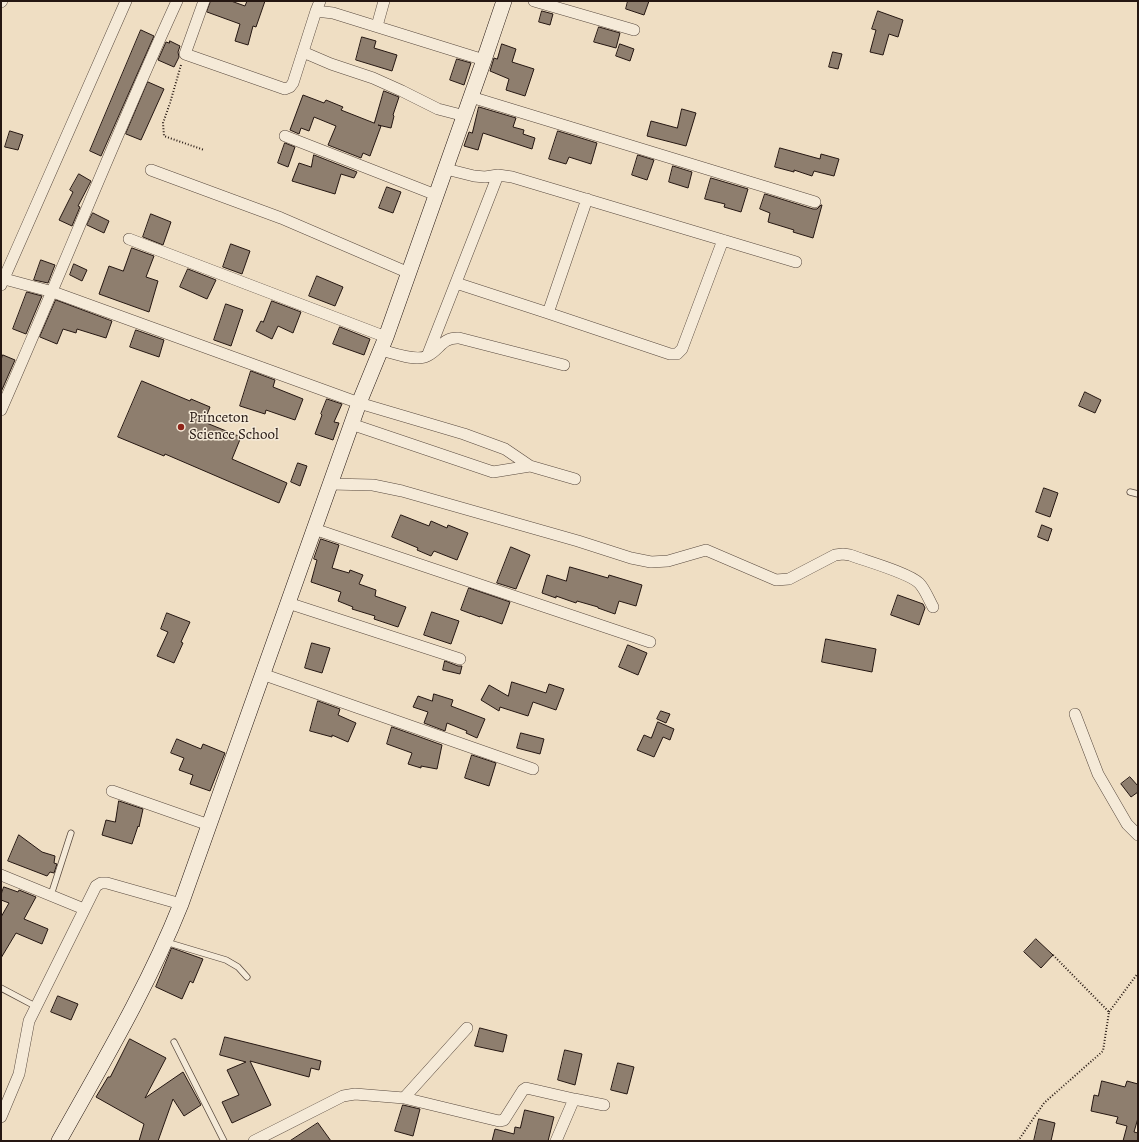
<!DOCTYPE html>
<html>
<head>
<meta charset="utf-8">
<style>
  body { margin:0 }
  #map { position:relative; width:1139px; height:1142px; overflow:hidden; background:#efdec3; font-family:Alegreya,serif }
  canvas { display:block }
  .frame { position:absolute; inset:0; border:2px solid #251712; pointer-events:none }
</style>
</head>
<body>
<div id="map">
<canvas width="1139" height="1142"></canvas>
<div class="frame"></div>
</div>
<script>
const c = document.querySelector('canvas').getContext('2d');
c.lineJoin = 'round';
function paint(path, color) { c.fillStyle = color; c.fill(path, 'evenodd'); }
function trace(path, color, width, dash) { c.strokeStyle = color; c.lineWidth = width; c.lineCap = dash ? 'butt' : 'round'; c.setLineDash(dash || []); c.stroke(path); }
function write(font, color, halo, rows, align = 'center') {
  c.font = font + ' Alegreya,serif'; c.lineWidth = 3; c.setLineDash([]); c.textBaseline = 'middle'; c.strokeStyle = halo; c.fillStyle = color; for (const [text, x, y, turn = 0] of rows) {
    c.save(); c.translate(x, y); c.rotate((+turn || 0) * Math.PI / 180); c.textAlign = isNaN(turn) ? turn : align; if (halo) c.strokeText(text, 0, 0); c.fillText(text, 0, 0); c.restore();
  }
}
const building = new Path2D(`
  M211,1h20l14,5 2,-5h18l-9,26 -3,-1 -5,19 -13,-4 5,-17 -33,-12z
  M628,1h21l-5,14 -18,-6z
  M542,11l11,3 -3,11 -11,-3z
  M878,11l25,9 -5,17 -9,-3 -6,21 -13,-3 6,-22 -4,-1z
  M599,27l21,6 -4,15 -22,-6z
  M141,30l13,6 -53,120 -11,-5z
  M362,37l14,4 -2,7 23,7 -5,16 -36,-11z
  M170,41l10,5 -2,6 1,5 -5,10 -16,-7 8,-18 3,1z
  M502,44l14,5 -4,13 22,7 -9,27 -19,-6 3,-11 -19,-8 4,-13 3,1z
  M620,44l14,5 -4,12 -14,-5z
  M833,52l9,2 -4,15 -9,-2z
  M457,59l14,4 -7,22 -14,-5z
  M148,82l16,7 -23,51 -15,-6z
  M384,91l15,6 -6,18 1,1 -3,12 -13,-3 3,1 -11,30 -7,-3 -2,5 -33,-13 8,-19 -22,-9 -5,14 -8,-3 -2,6 -9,-4 13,-35 21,8 2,-3 17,7 -2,3 33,13z
  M479,107l37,11 -3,9 11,3 -1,4 12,4 -3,11 -49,-16 -5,17 -14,-4 5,-14 3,1z
  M682,109l14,4 -10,33 -39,-10 4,-15 26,7z
  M10,131l13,4 -5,15 -13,-3z
  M558,131l39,12 -6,21 -22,-7 -3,7 -17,-5z
  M285,143l10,4 -7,20 -10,-4z
  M780,148l40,11 1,-5 18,5 -5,17 -20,-5 -2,5 -18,-6v2l-19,-5z
  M314,155l43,17 -3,6 -13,-4 -6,20 -43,-13 7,-18 12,4z
  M638,155l16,5 -7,20 -15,-5z
  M673,166l19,6 -4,16 -19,-6z
  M79,174l12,7 -13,25 2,1 -8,19 -13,-6 14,-28 -3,-2z
  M711,178l37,11 -7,23 -17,-5 1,-3 -20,-5z
  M387,187l14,5 -8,21 -14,-5z
  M765,194l48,15h4l4,-4h1l-9,33 -20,-6 1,-2 -26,-8 2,-9 -10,-4z
  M93,213l16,8 -5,12 -17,-8z
  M151,214l20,8 -8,23 -20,-8z
  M231,244l19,7 -8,23 -19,-7z
  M132,248l22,8 -8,21 12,4 -9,31 -50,-18 10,-28 14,5z
  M41,260l14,5 -7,18 -14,-3z
  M74,264l13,6 -5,11 -12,-6z
  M188,269l28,11 -9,19 -27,-12z
  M317,276l26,11 -8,19 -26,-10z
  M27,292l15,4 -16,38 -13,-5z
  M56,300l56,21 -6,17 -29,-9 -1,4 -13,-4 -6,15 -17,-7z
  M272,301l29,11 -8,21 -15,-7 -6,13 -16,-8 5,-10 2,1z
  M226,304l17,6 -12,36 -17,-6z
  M340,327l30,12 -6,16 -31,-11z
  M136,330l28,10 -5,17 -29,-10z
  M3,355l12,5 -14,32v-32z
  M251,371l24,9 -2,7 30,12 -8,21 -29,-10 -1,4 -25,-8z
  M142,381l48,20 1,-2 19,8 -6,15 37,15 -9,22 55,24 -8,20 -114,-49 -1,2 -46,-19z
  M1085,392l16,8 -6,13 -16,-7z
  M327,399l15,5 -8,18 5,1 -6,17 -18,-6 7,-19 -1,-1z
  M298,463l9,3 -7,20 -9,-4z
  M1044,488l14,5 -8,24 -14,-5z
  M401,515l28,11 2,-5 16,7 1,-3 20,8 -11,27 -23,-9 -3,5 -14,-6 1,-2 -26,-11z
  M1042,525l10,4 -4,12 -10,-4z
  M321,539l18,6 -7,23 17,5 1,-3 13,5 -4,9 17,6 -1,6 31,11 -8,20 -24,-8 1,-3 -23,-7 1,-2 -15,-6 3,-9 -30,-10 6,-22 -3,-1z
  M511,547l19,8 -14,34 -19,-6z
  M570,567l38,11 1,-3 33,10 -6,21 -17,-5 -4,13 -17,-6v-1l-21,-6 -1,2 -20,-7v2l-14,-5 5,-18 19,6z
  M469,588l41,14 -8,22 -22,-8v1l-19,-7z
  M898,595l25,9 2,4 -6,17 -28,-10z
  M432,612l27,9 -8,23 -27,-9z
  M167,613l23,9 -9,20 2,1 -9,20 -17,-7 11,-24 -7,-3z
  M826,639l50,10 -4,23 -50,-10z
  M312,643l18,5 -8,25 -17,-5z
  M628,645l19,8 -9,22 -19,-8z
  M445,661l13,5h4l-2,8 -17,-4z
  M512,682l34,11 3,-9 15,5 -8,21 -23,-8 -5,14 -28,-9 -1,4 -18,-11 8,-15 19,11z
  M434,694l19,6 -2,6 34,13 -8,19 -11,-5 1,-2 -20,-8 -2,8 -21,-8 4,-11 -15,-5 5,-11 14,5z
  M318,701l22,8 -2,6 18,8 -8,19 -16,-7v2l-22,-6z
  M661,711l9,3 -4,9 -9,-4z
  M658,722l16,7 -4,11 -7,-3 -9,20 -17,-7 7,-15 7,3z
  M392,727l50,18 -5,24 -16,-3v2l-13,-4 4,-11 -25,-9z
  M521,733l23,6 -4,15 -23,-6z
  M177,739l24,10 2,-5 22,9 -15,38 -20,-7 3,-9 -14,-5 5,-12 -13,-5z
  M472,755l24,8 -7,23 -24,-8z
  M1130,777l8,9v6l-7,5 -10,-13z
  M119,801l24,8 -4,18 -1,-1 -6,18 -30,-9 4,-15 9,2z
  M19,835l23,17 13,4 -1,7 3,1 -3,9 -4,-1 -3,4 -39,-15z
  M4,887l14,5 1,-2 17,7 -12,22 24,10 -6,15 -26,-11 -15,25v-41l8,-14 -8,-3v-5z
  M1036,939l17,16 -12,13 -17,-16z
  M172,948l31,11 -10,24 -3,-2 -8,18 -26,-12z
  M58,996l20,8 -7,16 -20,-8z
  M480,1028l27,7 -4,17 -28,-6z
  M225,1037l96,24 -2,9 -8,-2 -2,9 -59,-16 21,44 -39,18 -10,-21 17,-7 -12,-25 19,-8 -26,-7z
  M130,1039l36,19 -21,40 38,-26 18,33 -17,11 -11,-17 -15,42h-19l5,-17 -48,-27 12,-20h2z
  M565,1050l17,4 -7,31 -17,-5z
  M618,1063l16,4 -7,27 -16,-4z
  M1102,1081l23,6 2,-6 11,3v34l-4,14 4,1v8h-15l4,-15 -11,-3 2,-6 -27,-6 3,-16 4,1z
  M403,1105l17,4 -7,27 -18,-5z
  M525,1110l29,7 -6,24h-56l3,-12 19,5 1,-7 5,1z
  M1039,1119l16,4 -4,18h-17z
  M318,1123l13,18h-41z`);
const path = new Path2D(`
  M181,65l-11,38 -7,20 1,13 40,14
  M1109,1012l29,-39
  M1018,1141l26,-38 59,-52 6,-39 -56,-57`);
const lane = new Path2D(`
  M1130,492l8,2
  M51,895l20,-62
  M166,942l60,18 12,7 9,10
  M1,988l34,18
  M174,1042l50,99`);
const street = new Path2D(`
  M204,1l-19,53 100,35 5,-2 3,-4 23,-72 17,2 151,47
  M534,1l100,29
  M1,2l1,-1
  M316,11l4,-10
  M377,26l7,-25
  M303,52l28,12 42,14 29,13 36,18 27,7
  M471,97l344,105
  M285,136l151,59
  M446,169l28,7 11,1 13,-2 14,2 284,85
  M151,170l130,48 128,55
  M587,199l-39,114 122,41h7l5,-5 41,-109
  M129,239l257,98
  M1,278l52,14 306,111 105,31 41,15 25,17 45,13
  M456,283l92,30
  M1,285l125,-284
  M381,350c12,3 35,12 46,6 13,-6 15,-19 32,-18l105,27
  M428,354l70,-179
  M1,410c60,-136 114,-274 176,-409
  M351,424l142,48 37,-6
  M330,484l43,1 29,6 176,50 53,17 20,4 17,-1 38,-11 70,30 13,-1 46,-24 8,-1 7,1c16,6 59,18 69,28 6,6 10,17 14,24
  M314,529l336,113
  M288,603l172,56
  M262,674l271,95
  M1075,714l23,60 29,50 11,11
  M112,791l97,34
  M1,875l83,34
  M404,1098l63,-70
  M1,1117l18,-43 10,-53 67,-135 5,-3h6l74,21
  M254,1141l89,-45 12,-2 49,4 95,23 5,-1 19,-30 3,-2 48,11 30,6
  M556,1141l18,-42`);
const secondary = new Path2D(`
  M59,1141c43,-77 89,-154 122,-237l178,-501 27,-66 98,-277 20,-59`);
const markers = [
  [181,427,4,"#8f2418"]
];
const poiNames = [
  ["Princeton",189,418],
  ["Science School",189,435]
];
paint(building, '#8e7e6e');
trace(building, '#251712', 1);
trace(lane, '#58493e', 7);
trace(street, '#58493e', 12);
trace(secondary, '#251712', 16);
trace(path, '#251712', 2, [1, 2]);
trace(lane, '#f5ead8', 5.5);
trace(street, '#f5ead8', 11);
trace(secondary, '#f5ead8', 15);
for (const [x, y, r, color] of markers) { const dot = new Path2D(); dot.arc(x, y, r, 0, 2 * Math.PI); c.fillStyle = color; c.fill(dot); trace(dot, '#f5ead8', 1.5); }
write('15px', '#251712', '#f5ead8', poiNames, 'left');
</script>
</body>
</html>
